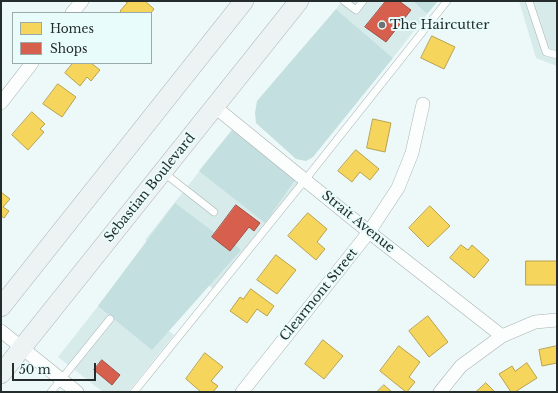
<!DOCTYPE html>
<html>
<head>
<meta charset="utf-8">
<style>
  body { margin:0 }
  #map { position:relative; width:558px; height:393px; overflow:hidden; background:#edf8f8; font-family:"Libre Baskerville",serif }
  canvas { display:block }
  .frame { position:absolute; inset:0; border:2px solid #252c2c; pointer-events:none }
  .legend { position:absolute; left:12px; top:12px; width:140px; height:52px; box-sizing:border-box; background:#e9fcfc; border:1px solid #9ba9a9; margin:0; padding:5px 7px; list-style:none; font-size:12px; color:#252c2c }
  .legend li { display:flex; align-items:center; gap:8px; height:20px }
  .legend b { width:20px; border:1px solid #9ba9a9 }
  .scale { position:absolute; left:12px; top:363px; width:84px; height:18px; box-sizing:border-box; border:2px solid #252c2c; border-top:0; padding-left:5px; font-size:12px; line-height:14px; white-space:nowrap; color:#252c2c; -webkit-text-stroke:3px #e9fcfc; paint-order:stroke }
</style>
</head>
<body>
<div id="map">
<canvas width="558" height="393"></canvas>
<div class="frame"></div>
<ul class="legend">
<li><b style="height:11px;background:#f6d55c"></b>Homes</li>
<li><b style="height:11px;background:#d6604d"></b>Shops</li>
</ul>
<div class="scale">50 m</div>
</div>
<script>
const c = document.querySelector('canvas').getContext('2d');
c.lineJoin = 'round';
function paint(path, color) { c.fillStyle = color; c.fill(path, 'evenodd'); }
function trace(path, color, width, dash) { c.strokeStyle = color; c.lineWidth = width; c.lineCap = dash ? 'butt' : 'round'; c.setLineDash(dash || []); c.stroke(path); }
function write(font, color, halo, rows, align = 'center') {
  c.font = font + ' "Libre Baskerville",serif'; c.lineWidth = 4; c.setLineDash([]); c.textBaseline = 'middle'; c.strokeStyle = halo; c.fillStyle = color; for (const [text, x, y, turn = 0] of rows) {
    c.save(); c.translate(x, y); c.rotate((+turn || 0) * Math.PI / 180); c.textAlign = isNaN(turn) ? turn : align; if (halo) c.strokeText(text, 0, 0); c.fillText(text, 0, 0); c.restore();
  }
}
const built = new Path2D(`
  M342,1h71l14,13 -34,44 -57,-49z
  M519,1h38v65l-21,-8z
  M232,130l69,55 -86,105 -70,-50z
  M113,287l61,48 -46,57h-25l-45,-35z`);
const forest = new Path2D(`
  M413,1h25l-11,13z
  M336,9l57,49 -80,99 -7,4 -10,-2 -40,-36 -1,-10 2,-12z
  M232,130l63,50 -30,43 -66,-52z
  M175,203l40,30 -3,4 18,14 5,-6 6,5 -89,100 -54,-44z`);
const homes = new Path2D(`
  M125,1h20l9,8 -3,4h-29l-2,-2 7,-8z
  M432,36l23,11 -11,22 -23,-11z
  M73,63h18l9,7 -9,11 -4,-4 -7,9 -15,-13z
  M58,84l18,13 -14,20 -19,-13z
  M32,112l13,12 -5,5 4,3 -16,18 -16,-15z
  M373,119l18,4 -6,29 -18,-4z
  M356,150l23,19 -9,11 -10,-8 -8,10 -14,-11z
  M1,192l9,7 -7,8 6,4 -5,7 -3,-2z
  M430,206l20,20 -22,21 -19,-19z
  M308,213l19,16 -10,13 8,7 -9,11 -28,-24z
  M461,245l7,5 4,-5 17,15 -15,18 -24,-20z
  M276,255l20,15 -19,24 -20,-14z
  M526,261h31v24h-31z
  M251,289l23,17 -7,10 -10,-7 -10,14 -17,-12 10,-14 3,2z
  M428,316l20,26 -19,15 -20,-26z
  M323,340l20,16 -19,23 -19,-15z
  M399,346l21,16 -11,15 6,5 -8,10h-1l-26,-21z
  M557,346v17l-15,3 -3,-16z
  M205,353l18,14 -12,14 7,5 -5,6h-12l-15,-13z
  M527,363l10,15 -22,14h-4l-12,-18 13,-8 3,5z
  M486,383l9,9h-19z
  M384,385l8,7h-15z`);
const shops = new Path2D(`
  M386,1h13l12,9 -25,32 -21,-15z
  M236,205l24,18 -6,8 -5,-4 -19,24 -18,-14z
  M102,360l18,15 -8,10 -18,-15z`);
const service = new Path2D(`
  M344,1l12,9 7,-9
  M529,1l17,51 11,3
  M163,172l51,40
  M51,392l59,-73
  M134,392l171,-212 142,-179`);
const minor = new Path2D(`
  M72,13l10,-12
  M1,103l31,-40
  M215,107l154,125 133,104
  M1,331l76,61
  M242,392l127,-160 29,-44 14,-35 11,-49
  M440,392l21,-26 41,-30 33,-14 22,-2`);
const secondary = new Path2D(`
  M1,307l243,-306
  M1,374l298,-373`);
const markers = [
  [382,25,4,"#6b7373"]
];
const poiNames = [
  ["The Haircutter",390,25]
];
const streetNames = [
  ["Sebastian Boulevard",150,188,-51],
  ["Strait Avenue",358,222,39],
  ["Clearmont Street",319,295,-51]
];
paint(built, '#d8ebeb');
paint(forest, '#c3dfe0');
paint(homes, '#f6d55c');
trace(homes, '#b7a24e', 1);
paint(shops, '#d6604d');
trace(shops, '#a15043', 1);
trace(service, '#a9b1b1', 8);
trace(minor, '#a9b1b1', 14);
trace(secondary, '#a9b1b1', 20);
trace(service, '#fcfefe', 7);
trace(minor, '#fcfefe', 13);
trace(secondary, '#edf3f3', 19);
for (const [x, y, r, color] of markers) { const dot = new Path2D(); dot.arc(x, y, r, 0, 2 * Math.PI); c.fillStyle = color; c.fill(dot); trace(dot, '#e9fcfc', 1.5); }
write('13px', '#252c2c', '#e9fcfc', poiNames, 'left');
write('13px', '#252c2c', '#e9fcfc', streetNames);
</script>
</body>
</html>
